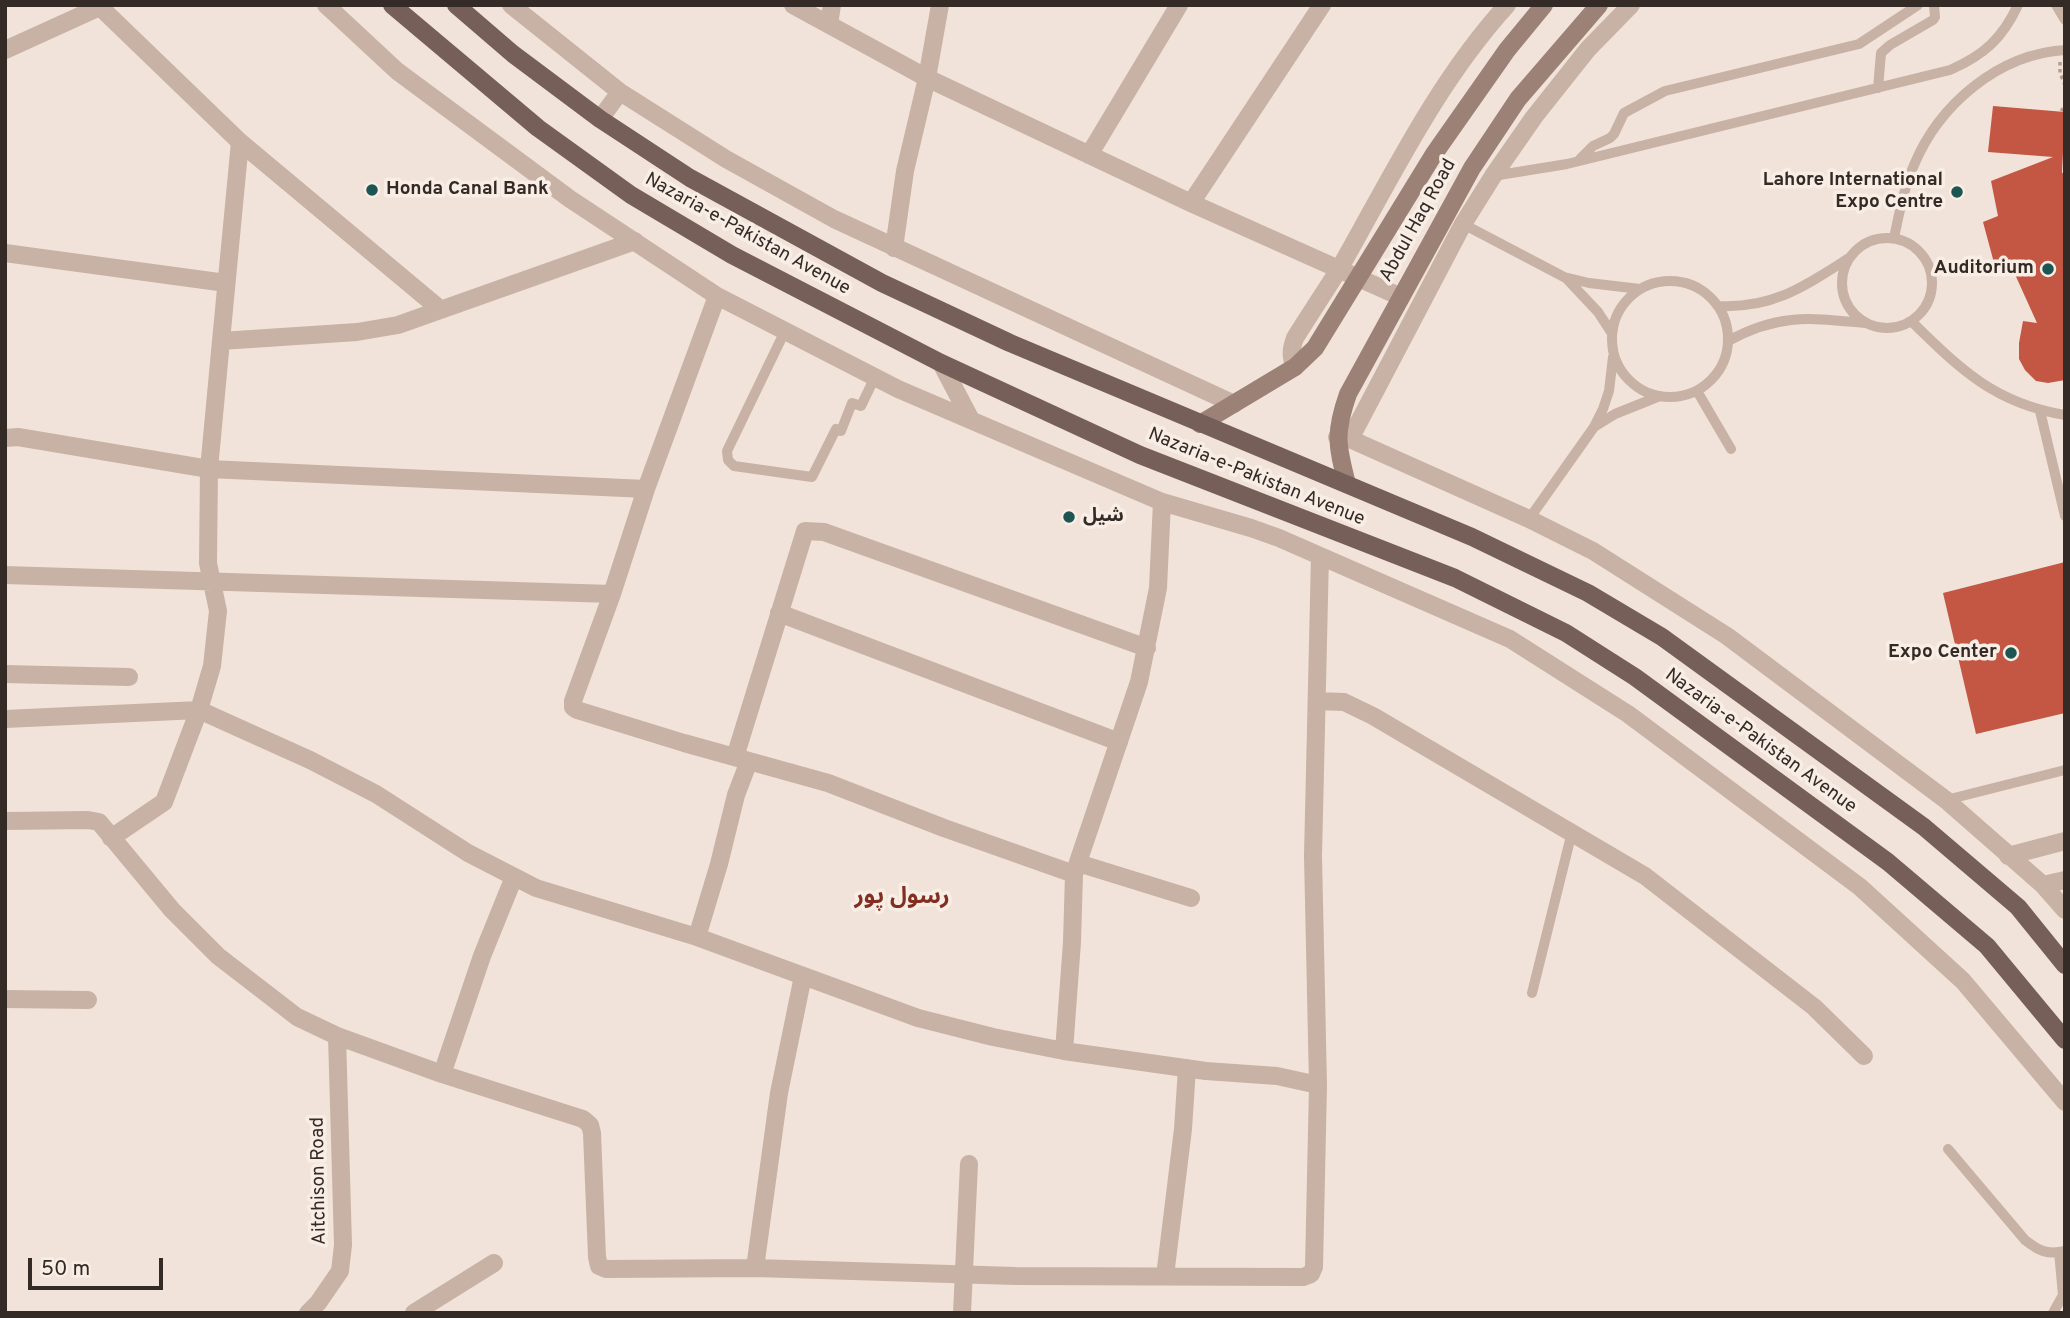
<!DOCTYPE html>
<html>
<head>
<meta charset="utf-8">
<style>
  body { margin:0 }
  #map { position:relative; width:2070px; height:1318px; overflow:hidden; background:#f1e3d9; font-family:Overpass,sans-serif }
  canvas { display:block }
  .frame { position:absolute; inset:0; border:7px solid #342a26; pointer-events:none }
  .scale { position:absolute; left:28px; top:1258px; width:135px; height:32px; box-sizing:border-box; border:4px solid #342a26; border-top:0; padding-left:9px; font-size:21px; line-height:24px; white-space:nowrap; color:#342a26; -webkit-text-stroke:5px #f9eee5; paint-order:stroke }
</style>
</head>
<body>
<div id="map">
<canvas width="2070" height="1318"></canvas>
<div class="frame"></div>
<div class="scale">50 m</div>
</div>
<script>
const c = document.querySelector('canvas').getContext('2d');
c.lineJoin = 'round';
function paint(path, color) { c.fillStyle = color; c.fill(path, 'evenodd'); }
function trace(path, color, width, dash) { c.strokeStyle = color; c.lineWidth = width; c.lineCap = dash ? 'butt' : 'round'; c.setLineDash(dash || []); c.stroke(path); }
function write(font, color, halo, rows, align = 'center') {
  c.font = font + ' Overpass,"Noto Sans Arabic",sans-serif'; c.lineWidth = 7; c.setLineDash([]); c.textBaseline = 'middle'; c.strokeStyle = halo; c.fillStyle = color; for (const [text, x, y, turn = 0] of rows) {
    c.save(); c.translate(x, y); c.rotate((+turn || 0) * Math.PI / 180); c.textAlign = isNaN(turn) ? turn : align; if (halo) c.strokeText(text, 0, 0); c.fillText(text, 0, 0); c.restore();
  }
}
const building = new Path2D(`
  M1993,106l72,6 -3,61 3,-1v208l-17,3 -12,-2 -11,-11 -6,-11v-16l4,-22 14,2 -24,-53 -16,4 -14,-52 15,-6 -7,-35 62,-24 -65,-5z
  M2065,562v151l-89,21 -33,-141z`);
const path = new Path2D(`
  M2060,62v11l5,12
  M2061,111l4,-5`);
const service = new Path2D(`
  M2056,5l9,15
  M1878,88l3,-35 9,-8 43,-25 2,-3 -1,-12
  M1580,159l13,-13 17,-8 4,-4 10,-21 41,-22 194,-47 59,-39
  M1493,176l74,-12 383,-94c34,-15 52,-31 68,-65
  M1463,224l101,53 25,6 51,6
  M1894,238c5,-24 10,-50 20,-73 25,-60 84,-111 151,-115
  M1842 283a45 45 0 1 1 90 0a45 45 0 1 1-90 0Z
  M1566,278l32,34 13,20
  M1612 339a58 58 0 1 1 116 0a58 58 0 1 1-116 0Z
  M1718,306c55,3 87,-20 131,-48
  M1911,321c49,48 83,82 154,94
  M785,331l-58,120 1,9 6,6 78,11 24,-48 5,2 11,-28 9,3 14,-29
  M1728,341c51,-28 82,-23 137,-18
  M1697,391l34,58
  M2040,411l25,105
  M1594,427l21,-13 45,-18
  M1529,519l65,-92 9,-18 6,-18 4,-34
  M1946,800l119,-30
  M1532,993l40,-161
  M1948,1149l77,91c14,11 22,15 40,11
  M2053,1313l10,-18 -4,-43`);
const minor = new Path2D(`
  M98,5l142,137 201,168
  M326,5l71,66 173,128 147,97 181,93 264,113 89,26 28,10 231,101 118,75 232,173 103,94 102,121
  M511,5l109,87 106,67 108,60 400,185
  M793,5l134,73 264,125 210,94
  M829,24l3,-19
  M5,50l99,-45
  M600,119l20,-27
  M1089,155l90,-150
  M1191,203l131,-198
  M894,248l11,-77 22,-93 13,-73
  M5,253l221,30
  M717,296l-71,193 -34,105 -39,107v6l4,3 107,33 144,40 116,45 130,46 65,-192 19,-94 4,-86
  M221,341l19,-199
  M941,363l30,57
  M1295,367c-5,-11 -4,-18 0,-29 15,-24 31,-48 46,-72 51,-90 96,-184 166,-261
  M1337,437l13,2 179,80 64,32 134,85 219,164 97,85 22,25
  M5,438l13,-1 191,32 12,-128 136,-9 41,-7 237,-84
  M1350,439l113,-215 30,-48 41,-59 54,-68 43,-44
  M5,575l607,19
  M779,613l340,129
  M5,674l124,3
  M1317,701l27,1 29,14 272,160 169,131 50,49
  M5,719l194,-9 111,50 66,34 92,59 68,35 161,49 221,81 75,19 71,14 142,20 71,5 41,9
  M735,757l70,-226 19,1 323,116
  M5,821l83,-1 11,2 73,88 46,46 79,61 40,19 105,38 141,45 7,6 2,8 5,124 2,9 7,3 149,-1 260,8 288,1 8,-3 3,-7 4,-182 -5,-229 7,-300
  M111,838l53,-36 35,-92 13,-44 6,-55 -10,-48 1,-94 437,20
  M2008,856l57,-15
  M1078,863l113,35
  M2043,885l22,-5
  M697,937l22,-73 17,-69 13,-34
  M5,999l83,1
  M1064,1051l8,-109 2,-68
  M442,1074l40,-118 32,-79
  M755,1268l24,-175 24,-117
  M1165,1276l18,-147 4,-61
  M308,1313l10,-10 22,-32 3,-26 -6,-209
  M414,1313l80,-50
  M962,1313l7,-149`);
const secondary = new Path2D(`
  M1200,424l95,-57 20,-19 119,-194 73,-104 37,-45
  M1347,484c-10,-39 -13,-50 1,-90l124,-226 46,-69 81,-94`);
const primary = new Path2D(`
  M392,5l146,123 93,67 101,60 209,108 199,92 315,123 111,55 69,44 253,185 99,84 78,94
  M456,5l57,49 87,65 90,59 192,105 128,60 462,194 116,56 74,44 262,190 94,80 47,58`);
const markers = [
  [372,190,7,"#1d5553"],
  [1957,192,7,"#1d5553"],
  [2048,269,7,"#1d5553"],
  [1069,517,7,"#1d5553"],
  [2011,653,7,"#1d5553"]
];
const poiNames = [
  ["Lahore International",1943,181],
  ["Expo Centre",1943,203],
  ["Honda Canal Bank",386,190,"left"],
  ["Auditorium",2034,269],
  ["شیل",1083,517,"left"],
  ["Expo Center",1997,653]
];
const streetNames = [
  ["Abdul Haq Road",1419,221,-61],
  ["Nazaria-e-Pakistan Avenue",747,235,29],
  ["Nazaria-e-Pakistan Avenue",1256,478,22],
  ["Nazaria-e-Pakistan Avenue",1760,742,36],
  ["Aitchison Road",320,1181,-91]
];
const quarterNames = [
  ["رسول پور",902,898]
];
paint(building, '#c45744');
trace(path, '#b49c90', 3.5, [3.5, 3.5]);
trace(service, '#c8b2a5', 10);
trace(minor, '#c8b2a5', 18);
trace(secondary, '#9c8177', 18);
trace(primary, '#765f58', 18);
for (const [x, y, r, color] of markers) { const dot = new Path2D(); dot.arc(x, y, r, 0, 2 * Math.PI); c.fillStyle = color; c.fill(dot); trace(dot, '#f9eee5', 2.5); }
write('bold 19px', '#342a26', '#f9eee5', poiNames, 'right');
write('19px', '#342a26', '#f9eee5', streetNames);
write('bold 23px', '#822f21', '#f9eee5', quarterNames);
</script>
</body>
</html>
